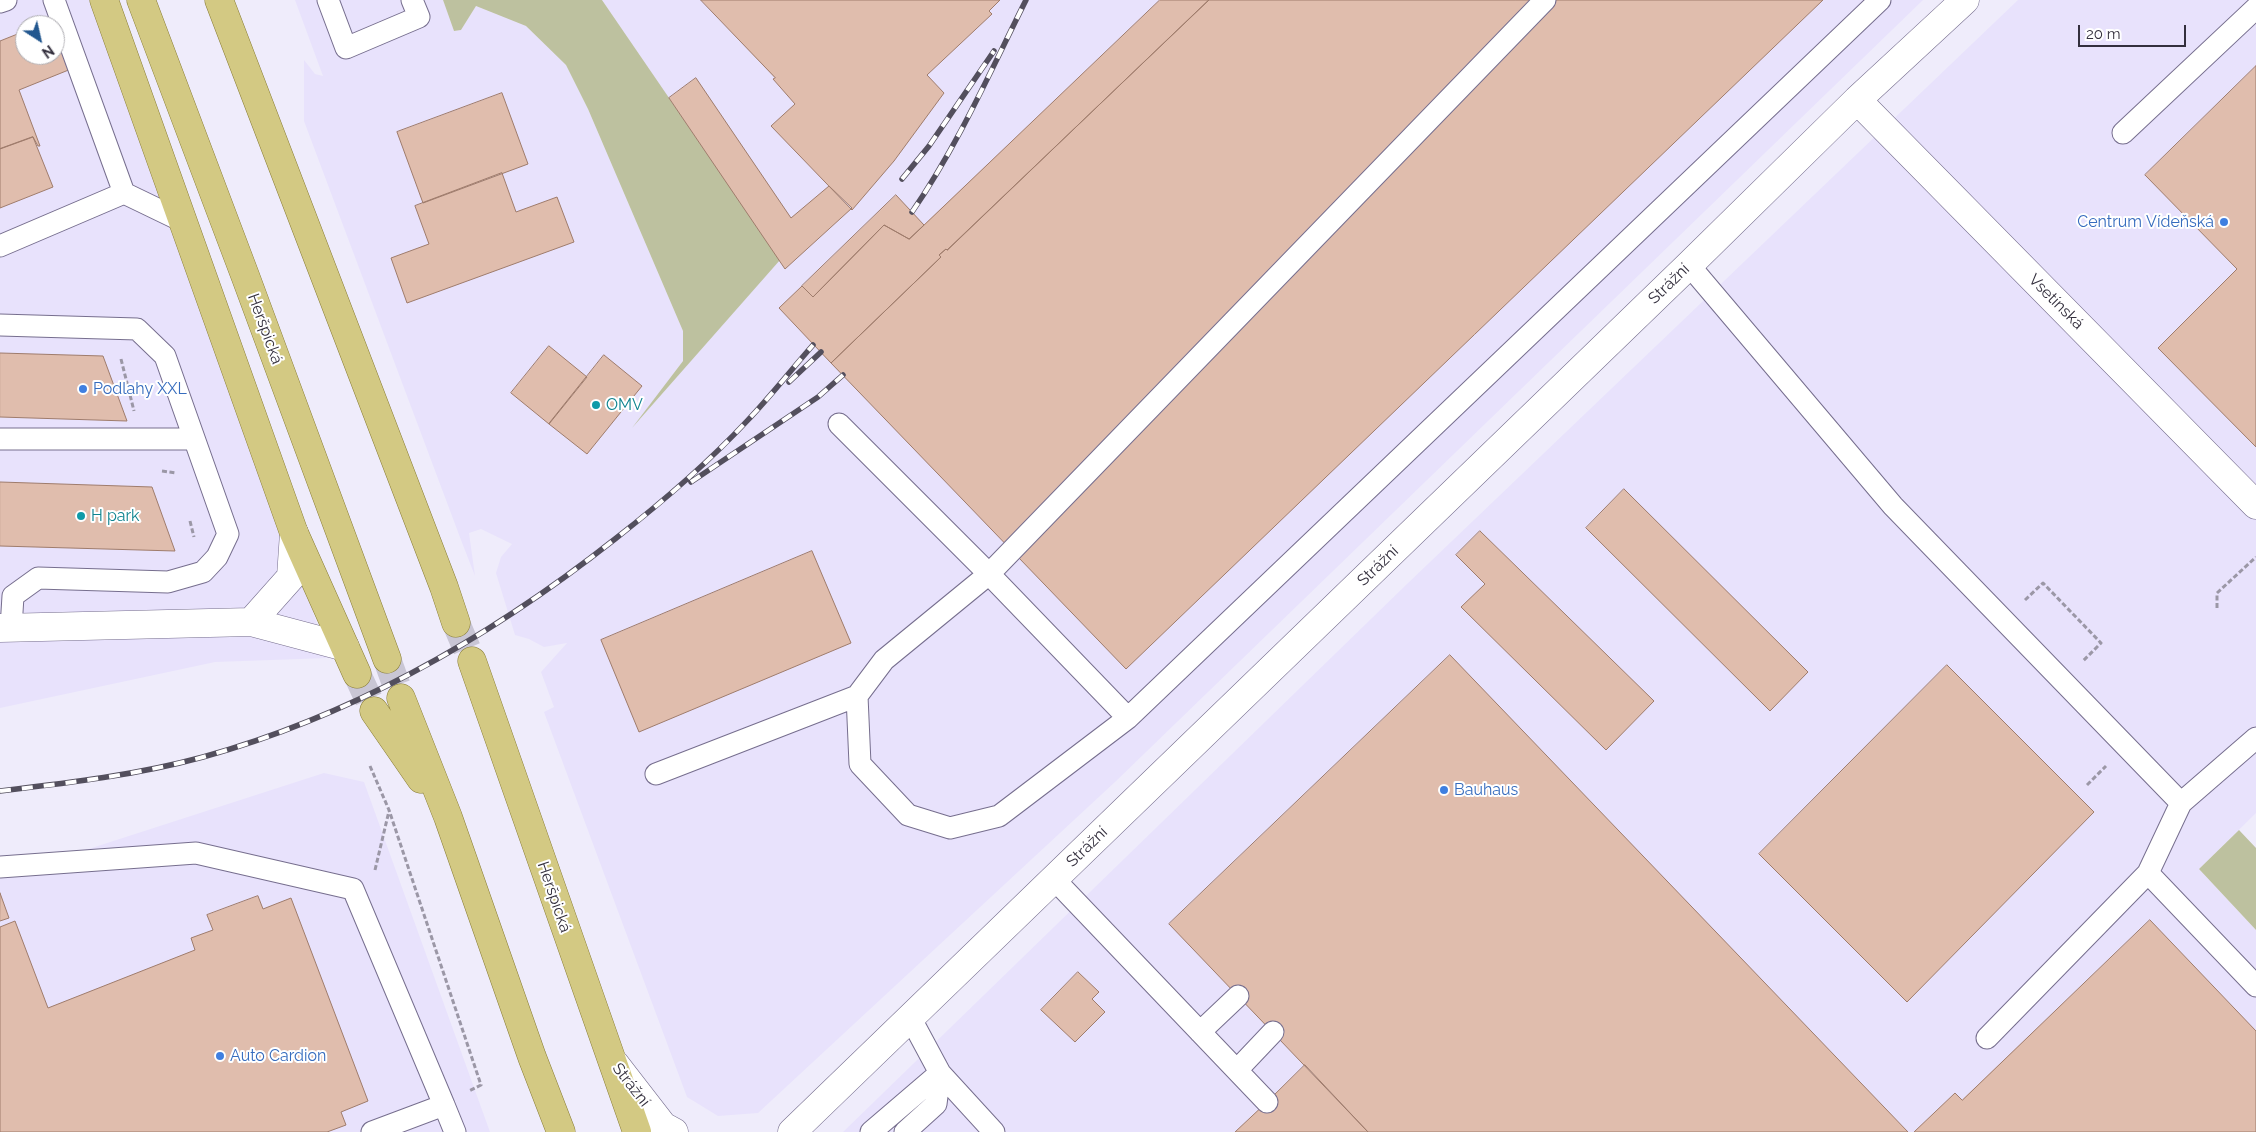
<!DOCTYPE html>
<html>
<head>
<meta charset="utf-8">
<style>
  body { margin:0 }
  #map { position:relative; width:2256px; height:1132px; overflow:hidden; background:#efecfb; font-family:Raleway,sans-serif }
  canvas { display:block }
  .north { position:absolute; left:15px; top:15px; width:50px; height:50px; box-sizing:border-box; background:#fff; border:1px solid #adacb1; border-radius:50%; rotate:145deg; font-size:14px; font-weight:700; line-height:20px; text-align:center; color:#332f3d }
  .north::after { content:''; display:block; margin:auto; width:18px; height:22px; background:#22578f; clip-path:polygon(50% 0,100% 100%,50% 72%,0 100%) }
  .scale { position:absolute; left:2078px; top:25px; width:108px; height:22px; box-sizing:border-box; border:2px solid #332f3d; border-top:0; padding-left:6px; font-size:15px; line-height:18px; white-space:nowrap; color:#332f3d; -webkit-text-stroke:4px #fff; paint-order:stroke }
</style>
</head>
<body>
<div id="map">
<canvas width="2256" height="1132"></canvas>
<div class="north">N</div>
<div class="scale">20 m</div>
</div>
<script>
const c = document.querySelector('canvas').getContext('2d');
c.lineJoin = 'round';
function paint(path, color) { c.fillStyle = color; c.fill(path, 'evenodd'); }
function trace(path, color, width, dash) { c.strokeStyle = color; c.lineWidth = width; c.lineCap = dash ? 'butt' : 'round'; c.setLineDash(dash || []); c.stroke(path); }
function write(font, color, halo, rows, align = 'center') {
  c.font = font + ' Raleway,sans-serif'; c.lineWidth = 4; c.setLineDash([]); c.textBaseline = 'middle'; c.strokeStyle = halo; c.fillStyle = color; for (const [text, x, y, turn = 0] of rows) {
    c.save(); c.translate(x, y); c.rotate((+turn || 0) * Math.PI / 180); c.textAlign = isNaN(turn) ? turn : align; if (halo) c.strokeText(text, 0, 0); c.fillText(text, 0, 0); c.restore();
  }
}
const built = new Path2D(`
  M0,0h113l215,658 -113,4 -215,46zM25,25h30v30h-30z
  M295,0h148l11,31 7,-1 15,-24 50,20 40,39 22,44 95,222v30l-44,59 140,-160 -177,-260h1321l-808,782 -357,331 -40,3 -31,-19 -143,-385 10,-5 -13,-35 26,-29 -23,4 -15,-8 -14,-4 -19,-62 5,-16 11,-13 -31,-15 -12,4 6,43 -14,-36 -157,-419v-61l11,14 8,2z
  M2018,0h238v813l-57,56 57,61v202h-1413l564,-548z
  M324,773l40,9 126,350h-490v-267l36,1z`);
const green = new Path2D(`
  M443,0h159l178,260 -148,168 51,-67v-30l-95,-222 -22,-44 -40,-39 -50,-20 -15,24 -7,1z
  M2239,830l17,18v82l-57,-61z`);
const building = new Path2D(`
  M701,0h299l-11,11 3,3 -65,61 17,18 -50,68 -42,49 -81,-84 24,-22 -22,-25 2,-1z
  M1160,0h49l-262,250 -1,-1 -7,6 2,2 -110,106 -52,-55 23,-22 11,11 71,-72 25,14z
  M1209,0h614l-697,669 -295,-306 110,-106 -2,-2 7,-6 1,1z
  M57,18l19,49 -57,23 21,56h-2l-5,-9 -33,12v-108l25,-10v24h30v-30h-15z
  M2256,66v381l-98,-99 79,-79 -92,-94z
  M696,78l95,140 38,-32 23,22 -67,61 -116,-171z
  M502,93l26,71 -105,39 -26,-71z
  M33,137l20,50 -53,21v-59z
  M502,173l14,39 41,-15 17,45 -167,61 -16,-45 38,-14 -14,-38z
  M896,195l28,30 -15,14 -25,-14 -71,72 -11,-11z
  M549,346l38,31 -38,47 -38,-31z
  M0,353l103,3 24,65 -127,-4z
  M604,355l38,31 -55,68 -38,-30z
  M0,482l152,5 23,64 -175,-5z
  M1624,489l184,183 -38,39 -184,-183z
  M1480,531l174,170 -48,49 -145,-143 24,-23 -29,-29z
  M812,551l39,92 -212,89 -38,-92z
  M1450,655l458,477h-540l-199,-208z
  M1947,665l147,147 -187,190 -148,-148z
  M0,893l9,25 -9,3z
  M258,896l5,13 28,-11 77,203 -27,11 5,13 -19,7h-327v-205l15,-6 33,87 147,-58 -4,-12 22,-8 -6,-15z
  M2150,920l106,111v101h-342l41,-39 7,7z
  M1078,972l21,20 -7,7 13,13 -30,30 -34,-32z
  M1305,1065l63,67h-133l32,-30z`);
const primaryTunnel = new Path2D(`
  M456,623l16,38
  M387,659l14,39
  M357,674l17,37`);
const path = new Path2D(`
  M121,359l13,52
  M162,471l14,2
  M190,521l4,16
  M2025,600l18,-17 58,60 -18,18
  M2217,608v-15l39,-36
  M370,766l19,44 92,275 -12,6
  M2087,785l19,-19
  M375,870l14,-59`);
const service = new Path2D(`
  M54,0l70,193 58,28
  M328,0l18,48 73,-31 -7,-17
  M1545,0l-556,574 -105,86 -27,36 3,68 48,51 42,13 49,-12 129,-98 752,-718
  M0,2l6,-2
  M2123,133l133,-125
  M0,246l124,-53
  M1689,265l204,241 288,297 -33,70 108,113
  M0,325l137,4 28,27 63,178 -11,23 -14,15 -35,10 -130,-4 -25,18 -2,32
  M839,424l150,150 139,144
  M0,439h194
  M656,774l201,-78
  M2181,803l75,-65
  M0,867l196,-14 157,36 91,216
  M1054,879l213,223
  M1200,1032l38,-36
  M1987,1038l161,-165
  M1237,1070l36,-38
  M372,1132l72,-27 11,27
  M871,1132l69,-59 54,59
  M905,1132l31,-28 4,-31 -29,-54`);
const minor = new Path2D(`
  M1857,100l399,405
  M251,622l40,-45 3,-44
  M0,628l251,-6 94,25
  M615,1064l48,62 11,6
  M792,1132l897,-867 168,-165 108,-100`);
const primary = new Path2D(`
  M104,0l190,533 63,141
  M141,0l105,278 141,381
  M219,0l225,587 12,36
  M472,661l165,471
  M401,698l47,119 84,240 29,75
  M374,711l47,68`);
const rail = new Path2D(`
  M902,179l27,-33 65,-95
  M912,212c46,-67 78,-140 114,-212
  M789,382l32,-30
  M691,482l127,-85 25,-22
  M0,791c68,-8 137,-16 203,-34 152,-42 289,-121 412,-218 46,-36 92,-75 132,-118 23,-24 44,-51 66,-76`);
const markers = [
  [2224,222,5,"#3f7fe0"],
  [83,389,5,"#3f7fe0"],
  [596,405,5,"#0f9aa8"],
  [81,516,5,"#0f9aa8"],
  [1444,790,5,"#3f7fe0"],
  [220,1056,5,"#3f7fe0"]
];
const shopNames = [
  ["Centrum Vídeňská",2214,222,"right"],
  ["Podlahy XXL",93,389],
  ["Bauhaus",1454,790],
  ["Auto Cardion",230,1056]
];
const streetNames = [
  ["Strážní",1669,284,-44],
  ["Vsetínská",2056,302,45],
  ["Heršpická",265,329,70],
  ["Strážní",1378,566,-44],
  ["Strážní",1087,847,-44],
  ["Heršpická",554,897,71],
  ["Strážní",631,1085,52]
];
const cultureNames = [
  ["OMV",606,405],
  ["H park",91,516]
];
paint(built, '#e8e2fc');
paint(green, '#bdc19f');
paint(building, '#e0bdad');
trace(building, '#9f7c6c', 1);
trace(primaryTunnel, '#c9c6d5', 28, [28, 14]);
trace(service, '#766e8e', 23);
trace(minor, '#766e8e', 29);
trace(primary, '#887c35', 29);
trace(path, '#9b97a6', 3, [5, 2.5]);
trace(service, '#fff', 21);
trace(minor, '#fff', 28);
trace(primary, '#d3c983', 28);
trace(rail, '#534f5d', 5.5);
trace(rail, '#fff', 4, [11]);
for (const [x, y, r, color] of markers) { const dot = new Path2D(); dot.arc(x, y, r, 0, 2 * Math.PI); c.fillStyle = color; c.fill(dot); trace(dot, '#fff', 2); }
write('16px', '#366cbe', '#fff', shopNames, 'left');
write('16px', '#332f3d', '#fff', streetNames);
write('16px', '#0d838f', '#fff', cultureNames, 'left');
</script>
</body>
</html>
